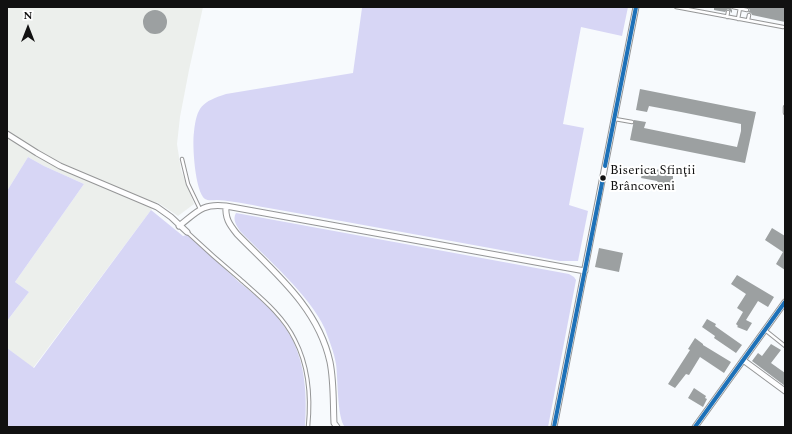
<!DOCTYPE html>
<html>
<head>
<meta charset="utf-8">
<style>
  body { margin:0 }
  #map { position:relative; width:792px; height:434px; overflow:hidden; background:#f7fafd; font-family:Spectral,serif }
  canvas { display:block }
  .frame { position:absolute; inset:0; border:8px solid #111; pointer-events:none }
  .north { position:absolute; left:8px; top:8px; width:40px; height:40px; -webkit-text-stroke:3px #fff; paint-order:stroke; rotate:0deg; font-size:11px; font-weight:700; line-height:16px; text-align:center; color:#111 }
  .north::after { content:''; display:block; margin:auto; width:14px; height:18px; background:#111; clip-path:polygon(50% 0,100% 100%,50% 72%,0 100%) }
</style>
</head>
<body>
<div id="map">
<canvas width="792" height="434"></canvas>
<div class="frame"></div>
<div class="north">N</div>
</div>
<script>
const c = document.querySelector('canvas').getContext('2d');
c.lineJoin = 'round';
function paint(path, color) { c.fillStyle = color; c.fill(path, 'evenodd'); }
function trace(path, color, width, dash) { c.strokeStyle = color; c.lineWidth = width; c.lineCap = dash ? 'butt' : 'round'; c.setLineDash(dash || []); c.stroke(path); }
function write(font, color, halo, rows, align = 'center') {
  c.font = font + ' Spectral,serif'; c.lineWidth = 4; c.setLineDash([]); c.textBaseline = 'middle'; c.strokeStyle = halo; c.fillStyle = color; for (const [text, x, y, turn = 0] of rows) {
    c.save(); c.translate(x, y); c.rotate((+turn || 0) * Math.PI / 180); c.textAlign = isNaN(turn) ? turn : align; if (halo) c.strokeText(text, 0, 0); c.fillText(text, 0, 0); c.restore();
  }
}
const industrial = new Path2D(`
  M7,7h196l-14,63 -9,47 -3,27 4,26 13,34 -16,12 -21,-14 -124,166 -26,-20v-27l22,-29 -14,-10 69,-98 -40,-18 -16,-9 -21,34z`);
const green = new Path2D(`
  M359,7h269l-6,29 -41,-9 -18,97 21,4 -15,77 19,6 -10,50h-18c-95,-18 -191,-35 -286,-52 -19,-3 -38,-8 -57,-9 -4,0 -9,1 -12,-1 -10,-7 -13,-55 -11,-67 3,-26 8,-30 32,-38l127,-21 9,-65z
  M28,157l16,9 40,18 -69,98 14,10 -22,29v-130z
  M151,210l32,26 4,-1c17,15 35,31 52,47 20,16 40,33 52,55 15,28 16,60 14,90h-298v-79l27,20z
  M236,213l333,61 5,3 2,3 -28,147h-62l-10,-1 -131,1c-8,-8 -7,-50 -9,-63 -2,-12 -7,-24 -11,-35 -15,-34 -59,-71 -85,-98 -3,-5 -8,-11 -4,-18z`);
const building = new Path2D(`
  M714,7h16l2,3v3l-4,-4 -3,3 -11,-2z
  M747,7l38,1v14l-33,-7 -1,-2 -3,-1 2,-2z
  M143 22a12 12 0 1 1 24 0a12 12 0 1 1-24 0Z
  M640,89l116,23 -11,51 -115,-23 4,-20 12,2 -2,6 93,19 4,-16v-7l-60,-12 -32,-6 -2,6 -11,-2z
  M644,167l16,3 2,-2h3l8,7v5l-2,3 -10,3 -4,-5 -16,-3z
  M772,228l13,8v34l-9,-6 7,-12 -18,-12z
  M599,248l24,5 -4,19 -24,-5z
  M737,275l37,22 -6,10 -10,-6 -12,19 6,3 -5,8 -10,-4 1,-1 -2,-2 7,-12 -6,-4 9,-14 -15,-10z
  M707,319l9,5 -1,2 27,19 -6,8 -22,-15 1,-2 -13,-9z
  M695,338l8,6v1l28,17 -7,11 -24,-16 -11,18 -3,-1 -11,14 -7,-4 22,-34 -2,-1z
  M771,344l10,6 -10,13 14,10v13l-33,-25 6,-8 4,3z
  M694,388l12,8 -1,2 2,1 -4,8 -15,-9z`);
const service = new Path2D(`
  M676,7l107,20
  M733,7l14,3
  M727,17l1,-5
  M738,19l2,-11
  M748,20l1,-5
  M785,107v6
  M615,119l17,3
  M182,159l6,25 12,25
  M187,232c17,16 35,32 53,47 20,18 43,36 55,61 14,27 16,57 13,87
  M765,330l20,16`);
const minor = new Path2D(`
  M7,134l30,19 23,13 97,41 14,10 16,15
  M226,206c-1,12 3,18 11,28 37,38 81,73 93,128 4,20 3,41 4,61l3,4
  M179,226c18,-14 23,-23 47,-20l359,65
  M743,360l42,31
  M554,427l82,-420
  M695,427l90,-125`);
const bus1 = new Path2D(`
  M605,166l31,-159
  M554,427l49,-249
  M695,427l90,-125`);
const markers = [
  [603,178,3.5,"#111"]
];
const busNames = [
  ["Biserica Sfinţii",610,171],
  ["Brâncoveni",610,187]
];
paint(industrial, '#ecefec');
paint(green, '#d7d6f5');
paint(building, '#9ca0a1');
trace(service, '#959697', 4.5);
trace(minor, '#959697', 7);
trace(service, '#fefeff', 2.5);
trace(minor, '#fefeff', 5);
trace(bus1, '#1d71b8', 4);
for (const [x, y, r, color] of markers) { const dot = new Path2D(); dot.arc(x, y, r, 0, 2 * Math.PI); c.fillStyle = color; c.fill(dot); trace(dot, '#fff', 1.5); }
write('13px', '#111', '#fff', busNames, 'left');
</script>
</body>
</html>
